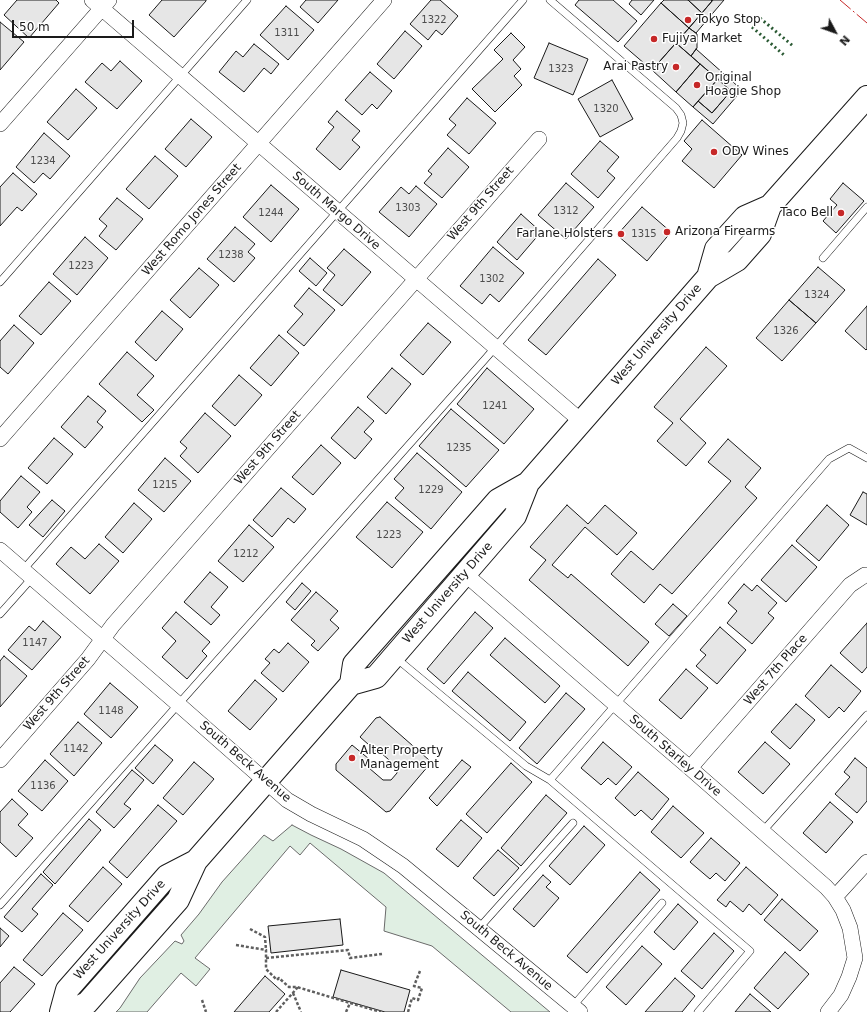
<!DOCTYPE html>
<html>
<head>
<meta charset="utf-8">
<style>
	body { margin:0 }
	#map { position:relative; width:867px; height:1012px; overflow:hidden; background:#fff; font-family:"DejaVu Sans",sans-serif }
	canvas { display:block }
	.north { position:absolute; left:815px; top:12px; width:40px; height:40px; -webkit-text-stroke:3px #fff; paint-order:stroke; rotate:131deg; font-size:11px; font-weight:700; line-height:16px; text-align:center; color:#1a1a1a }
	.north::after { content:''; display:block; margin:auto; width:14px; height:18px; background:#1a1a1a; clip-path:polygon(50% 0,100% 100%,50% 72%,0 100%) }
	.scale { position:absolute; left:12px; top:20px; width:122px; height:18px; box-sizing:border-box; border:2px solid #1a1a1a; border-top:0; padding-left:5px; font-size:12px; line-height:14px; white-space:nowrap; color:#1a1a1a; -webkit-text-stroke:3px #fff; paint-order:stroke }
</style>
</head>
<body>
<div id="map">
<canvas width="867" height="1012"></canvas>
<div class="north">N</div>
<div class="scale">50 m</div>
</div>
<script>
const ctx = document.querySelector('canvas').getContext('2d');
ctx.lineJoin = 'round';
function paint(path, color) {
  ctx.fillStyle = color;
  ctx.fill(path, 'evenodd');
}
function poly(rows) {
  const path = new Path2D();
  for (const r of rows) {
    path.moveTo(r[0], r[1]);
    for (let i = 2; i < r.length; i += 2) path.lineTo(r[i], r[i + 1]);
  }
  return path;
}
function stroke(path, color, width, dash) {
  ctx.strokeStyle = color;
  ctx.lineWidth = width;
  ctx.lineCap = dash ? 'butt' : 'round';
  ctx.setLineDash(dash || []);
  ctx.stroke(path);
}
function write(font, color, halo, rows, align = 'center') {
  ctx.font = font + ' "DejaVu Sans",sans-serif';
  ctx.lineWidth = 3;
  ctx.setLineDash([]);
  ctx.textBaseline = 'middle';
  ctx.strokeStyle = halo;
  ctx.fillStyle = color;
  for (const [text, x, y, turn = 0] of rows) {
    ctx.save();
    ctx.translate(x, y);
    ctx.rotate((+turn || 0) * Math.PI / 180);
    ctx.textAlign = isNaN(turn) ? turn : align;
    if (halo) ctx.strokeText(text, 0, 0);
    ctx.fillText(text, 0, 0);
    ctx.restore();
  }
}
const green = poly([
	[292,825,311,835,341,849,384,873,550,1012,511,1012,432,946,384,931,386,907,310,843,300,855,290,846,195,958,210,969,196,986,181,973,147,1012,116,1012,120,1008,140,978,175,941,182,944,184,941,181,935,199,914,222,882,264,835,273,841,292,825]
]);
paint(green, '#e0efe3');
stroke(green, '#6a6a6a', 1);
const building = poly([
	[17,0,56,0,59,3,29,38,4,15,17,0],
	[162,0,206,0,206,1,174,37,149,15,162,0],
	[306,0,338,0,318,23,300,7,306,0],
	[431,0,440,0,458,16,442,35,436,30,428,40,410,24,431,0],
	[579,0,613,0,637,21,618,42,575,5,579,0],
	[632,0,654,0,641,15,629,4,632,0],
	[664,0,688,0,702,13,689,28,661,3,664,0],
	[688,0,711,0,712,1,702,13,688,0],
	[713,0,724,0,696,33,689,28,713,0],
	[661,3,689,28,652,70,624,46,661,3],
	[286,6,314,30,288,60,260,35,286,6],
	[0,22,24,42,0,70,0,22],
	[689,28,697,34,697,48,691,56,676,43,689,28],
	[405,31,422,46,394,79,377,64,405,31],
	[511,33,525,47,513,60,521,69,514,76,522,85,495,112,472,89,503,59,494,50,511,33],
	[549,43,588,59,573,95,534,78,549,43],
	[676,43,700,64,676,92,652,70,676,43],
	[254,44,279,64,271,74,264,68,244,92,219,72,236,51,243,57,254,44],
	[696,49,742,90,713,124,693,107,698,101,712,113,731,91,691,56,696,49],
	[120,61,142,81,117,109,85,82,102,63,111,71,120,61],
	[700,64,718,79,693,107,676,92,700,64],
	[370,72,392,91,377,109,372,104,362,115,345,100,370,72],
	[718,79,731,91,712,113,698,101,718,79],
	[612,80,633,119,600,137,578,99,612,80],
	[76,89,97,108,68,140,47,122,76,89],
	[467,98,496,123,469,154,447,135,456,125,449,119,467,98],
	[337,111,360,131,352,140,360,147,340,170,316,149,334,127,328,122,337,111],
	[191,119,212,137,186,167,165,149,191,119],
	[702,120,742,155,714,188,682,161,692,149,684,141,702,120],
	[44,133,70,156,50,179,43,173,34,183,16,167,44,133],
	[600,141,619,157,607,171,615,178,598,198,571,174,600,141],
	[448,148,469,167,442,198,424,183,432,174,428,171,448,148],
	[155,156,178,176,149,209,126,189,155,156],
	[13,173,37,194,22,211,17,207,0,226,0,187,13,173],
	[566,183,594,207,566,239,538,215,566,183],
	[843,183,864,201,836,233,823,221,837,205,830,199,843,183],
	[271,185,299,209,271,242,243,217,271,185],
	[416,186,437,204,409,237,379,212,401,187,409,194,416,186],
	[117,198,143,219,116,250,99,236,107,226,99,219,117,198],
	[642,207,671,232,647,261,617,235,642,207],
	[521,214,541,232,517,260,497,242,521,214],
	[235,227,255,244,248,252,255,258,234,282,207,259,235,227],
	[85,237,108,258,77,295,53,274,85,237],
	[493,247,524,273,499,302,490,294,482,304,460,286,493,247],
	[344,249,371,272,342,306,323,290,335,275,327,268,344,249],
	[310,258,327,273,316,286,299,271,310,258],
	[598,259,616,275,546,355,528,340,598,259],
	[818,267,845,290,816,323,789,300,818,267],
	[199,268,219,285,190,318,170,300,199,268],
	[49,282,71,301,41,335,19,316,49,282],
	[309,288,335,310,304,346,287,332,303,314,294,306,309,288],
	[789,300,816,323,782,361,756,338,789,300],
	[867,306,867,349,866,350,845,331,867,306],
	[162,311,183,329,156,361,135,342,162,311],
	[428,323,451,342,423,375,400,355,428,323],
	[14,325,34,343,8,374,0,367,0,341,14,325],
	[279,335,299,353,271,386,250,368,279,335],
	[706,347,727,366,680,419,706,443,686,466,657,441,673,423,654,407,706,347],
	[127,352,154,376,137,395,154,410,142,422,99,384,127,352],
	[392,368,411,384,386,414,367,397,392,368],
	[487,368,534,409,504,444,457,404,487,368],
	[239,375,262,395,235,426,212,406,239,375],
	[88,396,106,411,97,422,103,427,85,448,61,427,88,396],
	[358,407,374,421,364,432,372,439,355,459,331,438,358,407],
	[451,409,499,450,466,487,419,446,451,409],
	[205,413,231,436,198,473,180,456,187,448,180,442,205,413],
	[54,438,73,454,47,484,28,468,54,438],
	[728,439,761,468,745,487,757,498,672,594,660,584,644,603,611,574,631,551,653,570,731,481,708,462,728,439],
	[321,445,341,463,313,495,292,477,321,445],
	[417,453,462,492,431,529,395,498,404,488,394,479,417,453],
	[165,458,191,481,164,512,138,490,165,458],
	[21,476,40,492,27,507,32,512,18,528,0,512,0,501,21,476],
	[281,488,306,509,294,523,288,518,272,537,253,520,281,488],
	[863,492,867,494,867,525,850,515,863,492],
	[52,500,65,511,43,537,29,525,52,500],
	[387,502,423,532,392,568,356,537,387,502],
	[134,503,152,519,123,553,105,537,134,503],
	[567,505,588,524,605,505,637,533,617,555,585,527,552,565,568,578,571,574,649,642,628,666,529,580,546,560,530,547,567,505],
	[827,505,849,525,819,561,796,541,827,505],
	[249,525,274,547,243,582,218,561,249,525],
	[99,544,119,561,90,594,56,564,71,547,85,559,99,544],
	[792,545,817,567,786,602,761,580,792,545],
	[210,572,228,587,211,607,220,615,211,625,184,602,210,572],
	[302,583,311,591,295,610,286,602,302,583],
	[744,584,752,591,757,585,777,603,768,613,774,618,752,644,727,623,737,611,728,603,744,584],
	[316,592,338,611,330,620,339,628,318,651,311,645,315,641,291,620,316,592],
	[673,604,687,616,669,636,655,624,673,604],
	[176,612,210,642,202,651,207,656,187,679,162,657,176,641,162,628,176,612],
	[475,612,493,628,444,684,427,669,475,612],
	[43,621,61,637,32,670,8,650,29,626,35,631,43,621],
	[867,623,867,667,862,673,840,653,867,623],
	[720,627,746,650,717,684,696,666,706,655,700,650,720,627],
	[505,638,560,686,545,703,490,655,505,638],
	[288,643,309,662,283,692,261,673,270,663,265,659,274,649,279,653,288,643],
	[4,656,27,676,0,707,0,661,4,656],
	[831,665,861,691,844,712,839,707,829,718,805,696,831,665],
	[686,669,708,688,681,719,659,700,686,669],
	[468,672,526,722,510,741,452,691,468,672],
	[255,680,277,699,250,730,228,711,255,680],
	[110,683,138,707,111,738,84,714,110,683],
	[566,693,585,709,537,764,519,748,566,693],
	[796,704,815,720,790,749,771,732,796,704],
	[380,717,429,760,429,765,390,811,386,812,336,770,336,764,352,745,369,759,369,768,383,780,391,780,397,773,397,767,380,752,377,752,360,737,376,718,380,717],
	[78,722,102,743,74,776,50,754,78,722],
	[603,742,632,767,616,785,608,778,601,785,581,768,603,742],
	[765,742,790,764,763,794,738,772,765,742],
	[155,745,173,760,153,784,135,768,155,745],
	[855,758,867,768,867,801,857,813,835,794,850,777,844,772,855,758],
	[45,760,68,781,42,811,18,791,45,760],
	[462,760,471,767,437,806,429,798,462,760],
	[194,762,214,779,183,815,163,798,194,762],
	[511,763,532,782,487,833,466,814,511,763],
	[132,770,144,780,124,804,131,809,114,828,96,812,132,770],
	[638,772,669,799,652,820,641,810,635,816,615,798,638,772],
	[546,795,567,813,521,866,501,848,546,795],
	[12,799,28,814,18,825,33,838,16,857,0,842,0,812,12,799],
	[830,802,853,822,826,853,803,833,830,802],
	[158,805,177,821,127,878,109,862,158,805],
	[673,806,704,833,681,858,651,832,673,806],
	[89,819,101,830,55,884,43,872,89,819],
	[461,820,482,838,458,867,436,849,461,820],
	[584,826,605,845,570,885,549,866,584,826],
	[711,838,740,863,725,881,716,873,710,879,690,862,711,838],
	[498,850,519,868,494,896,473,878,498,850],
	[103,867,122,884,88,922,69,906,103,867],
	[746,867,778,895,761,915,749,904,743,912,730,901,726,907,717,900,746,867],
	[640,872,660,890,587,973,567,956,640,872],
	[41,874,53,885,32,909,38,914,22,932,4,917,41,874],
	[543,875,551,882,546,887,559,898,534,927,513,909,543,875],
	[782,899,818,931,800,951,764,920,782,899],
	[678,904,698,922,674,950,654,932,678,904],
	[63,913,83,930,42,976,23,960,63,913],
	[340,919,343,945,271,953,268,926,340,919],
	[0,928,9,936,0,947,0,928],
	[714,933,734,951,702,989,681,971,714,933],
	[642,946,662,964,626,1005,606,987,642,946],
	[785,952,809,974,778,1009,754,988,785,952],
	[14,967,35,984,10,1012,0,1012,0,983,14,967],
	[341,970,410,990,404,1012,385,1012,333,997,341,970],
	[265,976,285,994,269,1012,234,1012,265,976],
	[675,978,695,996,682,1012,645,1012,675,978],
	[750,994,771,1012,735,1012,750,994]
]);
paint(building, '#e6e6e6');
stroke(building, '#1a1a1a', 1);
const service = poly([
	[823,258,867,207],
	[0,282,247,0],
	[23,570,523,0],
	[0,614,32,578],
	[396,658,526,766,550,780,750,951,698,1012],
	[550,780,829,459,849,448,867,458],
	[762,832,867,715],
	[0,905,486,358,677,138,681,131,683,123,681,115,676,108,550,0],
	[479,928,573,823],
	[573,1006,662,903]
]);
const minor = poly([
	[92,0,581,421],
	[0,124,109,0],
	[0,439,384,0],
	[0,550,178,704,287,800,311,814,363,839,403,866,580,1012],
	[465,574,615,704,690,768,826,887,835,897,843,910,850,928,855,958,849,977,841,995,828,1012],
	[0,760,88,659,113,625,539,139],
	[690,768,850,585,865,575,867,575],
	[835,897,867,862]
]);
const primary = poly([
	[708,277,716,249,745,217,770,206],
	[351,684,376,677,515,516,528,483],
	[61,1012,67,990,167,876,196,861],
	[68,1012,87,1003,178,900,196,861,351,684,354,664,498,500,528,483,708,277,737,260,760,234,770,206,867,97]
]);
stroke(service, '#1a1a1a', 8);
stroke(minor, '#1a1a1a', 16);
stroke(primary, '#1a1a1a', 24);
stroke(poly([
	[250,929,265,937,266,950],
	[236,945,266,950,266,969,277,980,279,978,289,987,297,987,350,1003],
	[266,958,348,950,350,958,382,954],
	[293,993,301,1012],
	[202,1000,206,1012],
	[276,1012,298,987],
	[346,1012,350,1003,381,1012],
	[408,1012,412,998,418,1000,422,988,414,986,420,971]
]), '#5f5f5f', 2.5, [3, 2]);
stroke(service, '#fff', 7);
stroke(minor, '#fff', 15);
stroke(primary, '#fff', 22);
stroke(poly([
	[760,18,793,46],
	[752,27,784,55]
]), '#2b5a34', 3, [2, 3]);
stroke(poly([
	[840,0,867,23]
]), '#c62828', 1, [14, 3, 2, 3]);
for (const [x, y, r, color] of [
	[688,20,4,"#c62828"],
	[654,39,4,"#c62828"],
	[676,67,4,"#c62828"],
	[697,85,4,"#c62828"],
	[714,152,4,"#c62828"],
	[841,213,4,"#c62828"],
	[667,232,4,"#c62828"],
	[621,234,4,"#c62828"],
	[352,758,4,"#c62828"]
]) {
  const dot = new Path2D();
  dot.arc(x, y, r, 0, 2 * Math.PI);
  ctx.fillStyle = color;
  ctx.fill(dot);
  stroke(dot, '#fff', 1.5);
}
write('10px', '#4d4d4d', null, [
	["1322",434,20],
	["1311",287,33],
	["1323",561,69],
	["1320",606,109],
	["1234",43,161],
	["1303",408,208],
	["1312",566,211],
	["1244",271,213],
	["1315",644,234],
	["1238",231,255],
	["1223",81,266],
	["1302",492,279],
	["1324",817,295],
	["1326",786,331],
	["1241",495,406],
	["1235",459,448],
	["1215",165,485],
	["1229",431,490],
	["1223",389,535],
	["1212",246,554],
	["1147",35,643],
	["1148",111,711],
	["1142",76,749],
	["1136",43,786]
]);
write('12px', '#1a1a1a', '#fff', [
	["Tokyo Stop",696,20],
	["Fujiya Market",662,39],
	["Arai Pastry",668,67,"right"],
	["Original",705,78],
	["Hoagie Shop",705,92],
	["ODV Wines",722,152],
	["Taco Bell",833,213,"right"],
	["Arizona Firearms",675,232],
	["Farlane Holsters",613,234,"right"],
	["Alter Property",360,751],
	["Management",360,765]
], 'left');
write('12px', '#1a1a1a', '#fff', [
	["West 9th Street",481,204,-49],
	["South Margo Drive",336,211,41],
	["West Romo Jones Street",192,220,-49],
	["West University Drive",657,335,-49],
	["West 9th Street",268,448,-49],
	["West University Drive",448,593,-49],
	["West 7th Place",776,670,-49],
	["West 9th Street",57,694,-49],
	["South Starley Drive",675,756,41],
	["South Beck Avenue",245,762,41],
	["West University Drive",120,930,-48],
	["South Beck Avenue",506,951,40]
]);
</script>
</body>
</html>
